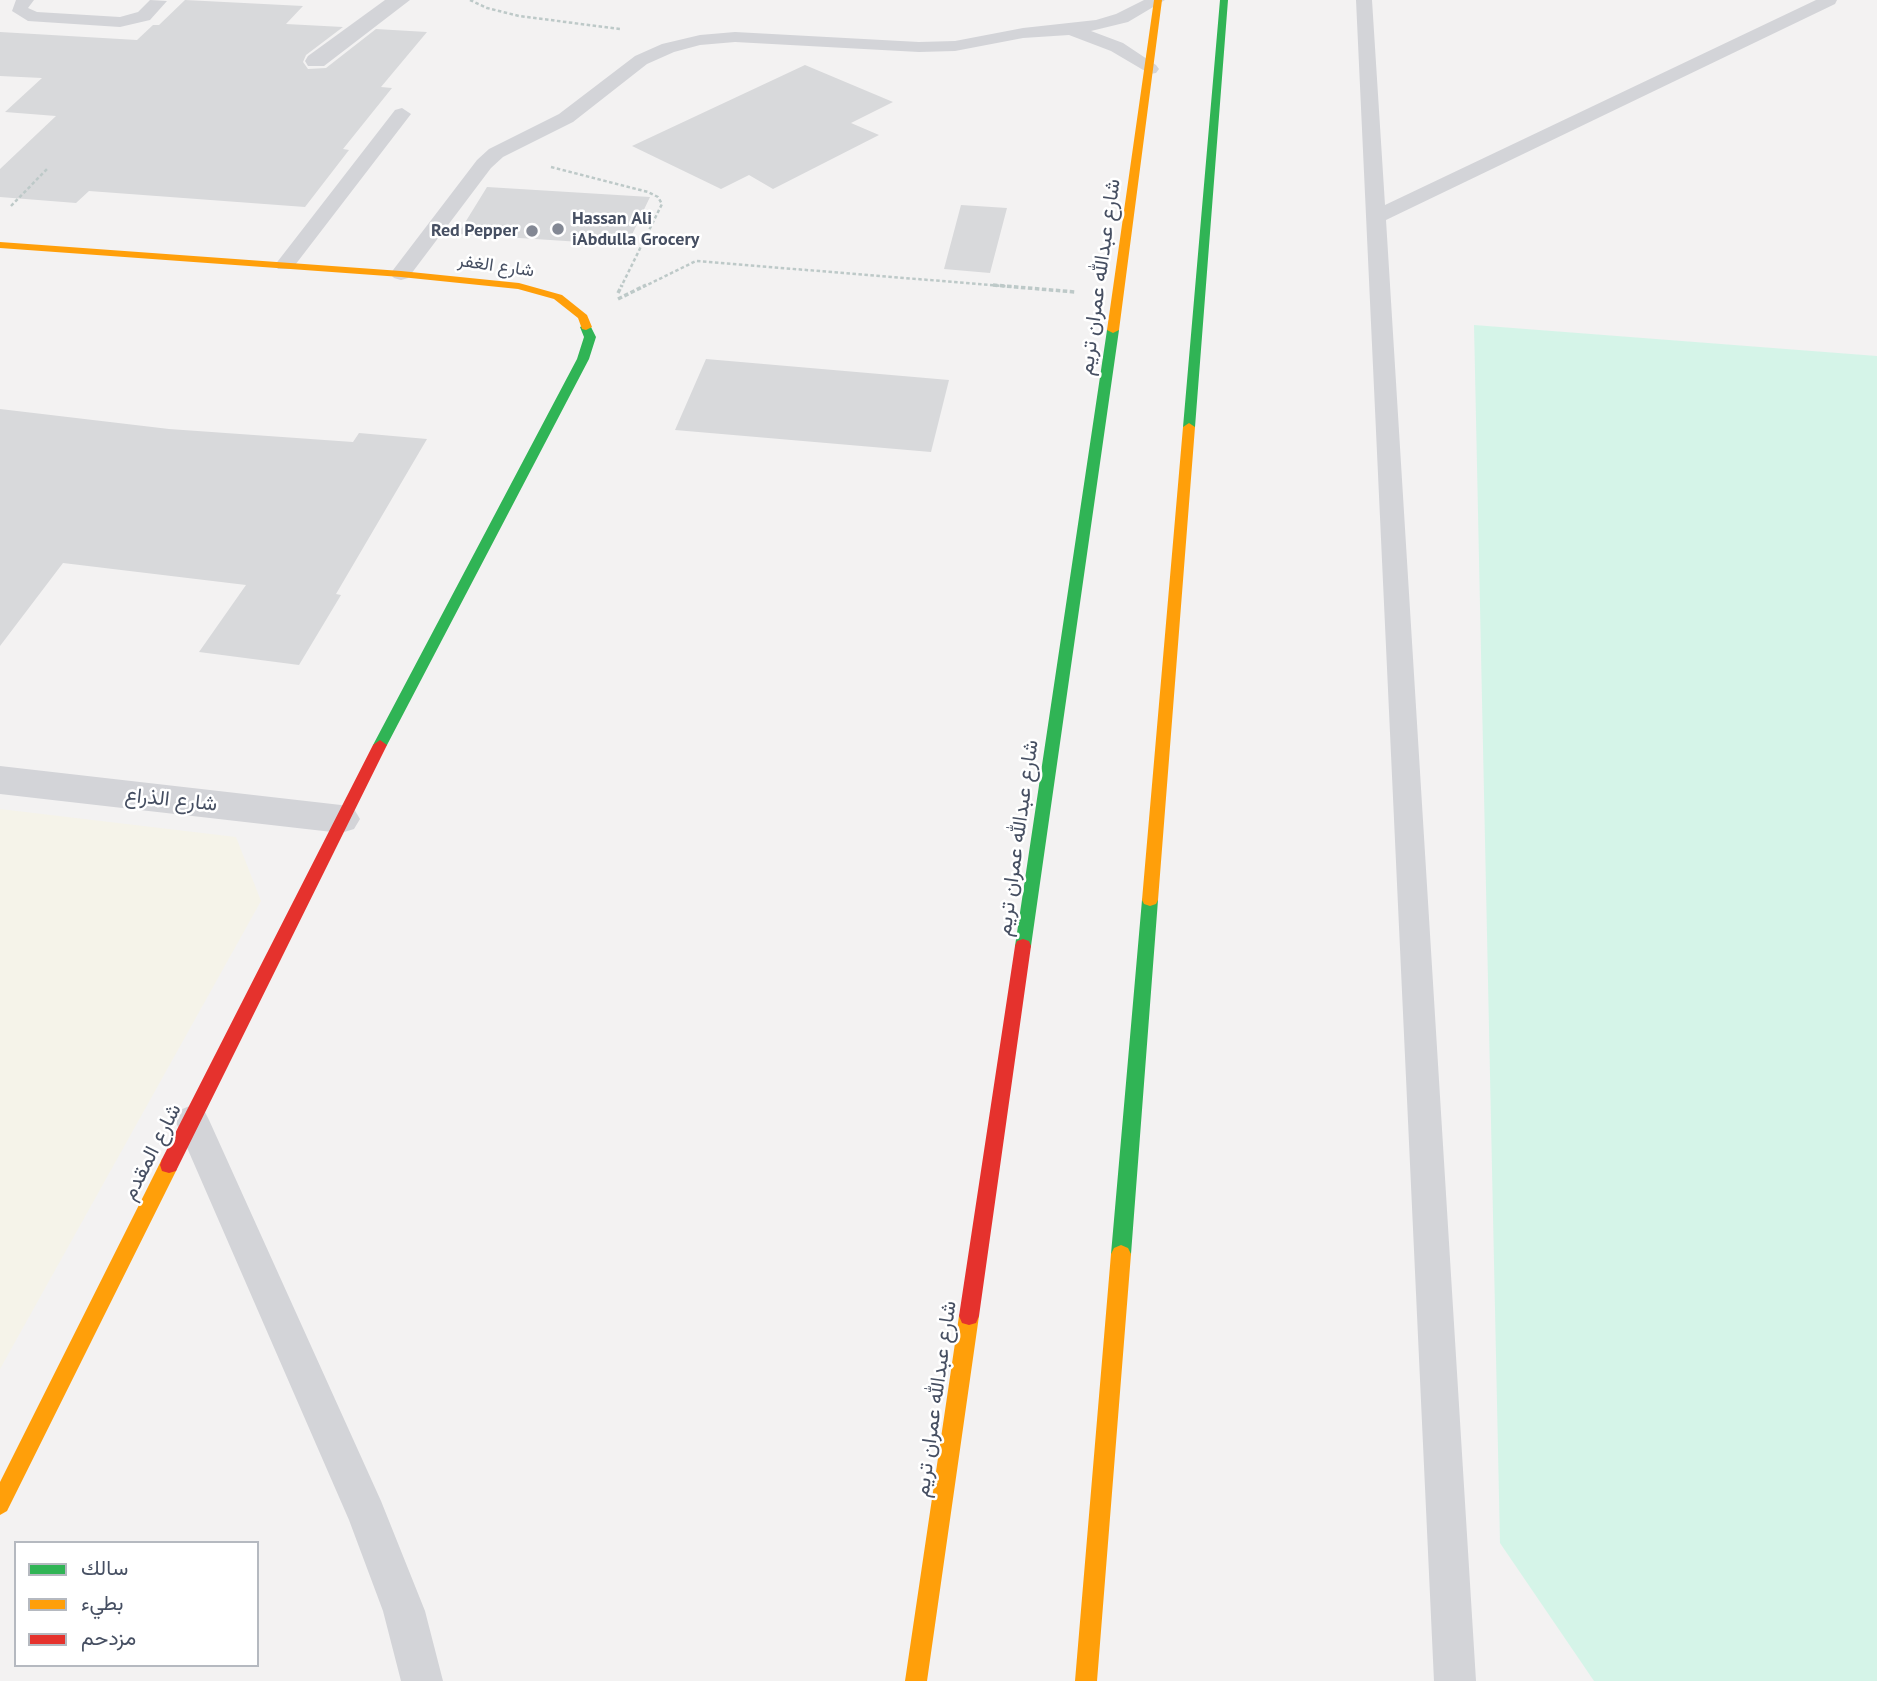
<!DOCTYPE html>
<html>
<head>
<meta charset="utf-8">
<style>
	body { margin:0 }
	#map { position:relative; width:1877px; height:1681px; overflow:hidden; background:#f3f2f2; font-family:"PT Sans",Vazirmatn,sans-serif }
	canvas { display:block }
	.legend { position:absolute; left:14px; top:1541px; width:245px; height:126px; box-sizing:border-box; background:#fff; border:2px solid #b5b9c0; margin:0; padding:9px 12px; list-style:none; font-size:21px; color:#464f62 }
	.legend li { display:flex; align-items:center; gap:14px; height:35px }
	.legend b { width:35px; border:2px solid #b5b9c0 }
</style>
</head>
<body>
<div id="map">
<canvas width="1877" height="1681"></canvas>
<ul class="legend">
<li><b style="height:9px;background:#30b455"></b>سالك</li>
<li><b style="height:9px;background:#ff9f0a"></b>بطيء</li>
<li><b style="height:9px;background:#e5322d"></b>مزدحم</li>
</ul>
</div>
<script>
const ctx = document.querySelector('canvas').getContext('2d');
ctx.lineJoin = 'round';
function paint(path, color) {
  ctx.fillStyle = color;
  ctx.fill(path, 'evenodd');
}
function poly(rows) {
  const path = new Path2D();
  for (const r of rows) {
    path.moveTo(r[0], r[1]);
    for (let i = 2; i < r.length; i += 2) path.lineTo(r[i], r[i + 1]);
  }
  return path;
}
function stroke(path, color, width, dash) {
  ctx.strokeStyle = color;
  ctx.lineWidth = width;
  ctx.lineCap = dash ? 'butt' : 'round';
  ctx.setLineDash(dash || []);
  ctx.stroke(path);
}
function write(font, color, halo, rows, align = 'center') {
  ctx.font = font + ' "PT Sans",Vazirmatn,sans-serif';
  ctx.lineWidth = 5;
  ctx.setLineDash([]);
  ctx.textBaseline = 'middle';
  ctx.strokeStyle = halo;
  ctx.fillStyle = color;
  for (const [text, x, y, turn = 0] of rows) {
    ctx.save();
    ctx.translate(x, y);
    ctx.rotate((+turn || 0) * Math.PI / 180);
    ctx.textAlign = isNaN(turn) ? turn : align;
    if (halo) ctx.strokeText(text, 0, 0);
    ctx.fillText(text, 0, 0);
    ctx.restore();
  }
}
paint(poly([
	[1474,325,1877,356,1877,1681,1594,1681,1500,1543]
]), '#d5f4e8');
paint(poly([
	[0,809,236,837,261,901,0,1369]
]), '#f5f3e9');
paint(poly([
	[185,0,303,6,286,24,343,27,306,55,303,62,308,69,326,68,376,29,427,32,381,87,392,88,343,149,349,150,305,207,89,191,76,203,0,197,0,169,56,116,5,112,42,78,0,76,0,32,137,40,153,25,159,25],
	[805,65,893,102,851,123,879,135,773,189,749,175,721,189,632,146],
	[487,187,650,197,627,245,458,234],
	[961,205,1007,208,990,273,944,269],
	[706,359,949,380,931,452,675,430],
	[0,409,169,429,353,442,359,433,427,439,336,594,341,595,299,665,199,652,246,585,63,563,0,646]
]), '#d8d9db');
stroke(poly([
	[470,0,487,8,519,16,620,29],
	[551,167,648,192,658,197,662,204,621,287],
	[11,206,47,169],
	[643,287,696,261,1015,287]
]), '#bdc9c8', 2.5, [3.5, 2.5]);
stroke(poly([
	[993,285,1075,292],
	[618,293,622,285],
	[618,299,646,285]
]), '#bdc9c8', 3.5, [4.5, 2.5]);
paint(poly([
	[16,0,34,0,28,8,37,12,120,17,138,12,150,0,167,1,150,20,120,27,28,21,12,11,16,0],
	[1144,0,1165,0,1128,22,1091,31,1123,43,1156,65,1159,69,1156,73,1150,74,1111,51,1069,35,1023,38,955,51,919,52,735,42,700,45,674,52,647,64,573,122,503,157,491,168,408,278,401,280,394,278,390,274,477,160,489,149,559,114,635,56,662,44,700,35,735,32,919,42,955,41,1023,28,1096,20,1116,14,1144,0],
	[1356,0,1372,0,1385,205,1816,0,1837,0,1835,4,1386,220,1476,1681,1434,1681,1356,0],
	[402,108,411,114,292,269,278,269,275,265,278,261,395,110,402,108],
	[192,1105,204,1110,209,1120,381,1501,425,1611,443,1681,401,1681,383,1611,349,1520,175,1120,180,1110,192,1105]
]), '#d3d4d8');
paint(poly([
	[385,0,410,0,324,66,308,66,305,61,308,56,385,0],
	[0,766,341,805,354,809,360,819,354,829,341,833,0,794,0,766]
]), '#d3d4d8');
paint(poly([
	[1220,0,1228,0,1195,427,1189,431,1183,427,1220,0],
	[586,324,590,325,596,337,589,359,387,745,380,750,375,749,373,745,577,359,584,337,580,327,586,324],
	[1113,327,1119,330,1031,946,1029,951,1023,953,1017,951,1015,946,1107,330,1113,327],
	[1150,894,1156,896,1158,900,1131,1254,1128,1260,1121,1263,1114,1260,1111,1254,1142,900,1144,896,1150,894]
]), '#30b455');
paint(poly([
	[1154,0,1162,0,1119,330,1113,333,1107,330,1154,0],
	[0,242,401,271,519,283,562,295,587,315,592,327,586,330,582,329,578,318,554,299,518,289,401,277,0,248,0,242],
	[1189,423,1195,427,1158,900,1156,904,1150,906,1144,904,1142,900,1183,427,1189,423],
	[169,1157,176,1159,178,1165,176,1171,7,1511,0,1515,0,1482,162,1159,169,1157],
	[1121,1245,1128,1248,1131,1254,1097,1681,1075,1681,1111,1254,1114,1248,1121,1245],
	[969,1307,976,1309,979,1316,927,1681,905,1681,959,1316,962,1309,969,1307]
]), '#ff9f0a');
paint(poly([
	[380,740,387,745,176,1171,169,1173,162,1171,160,1165,162,1159,373,745,380,740],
	[1023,939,1029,941,1031,946,979,1316,976,1323,969,1325,962,1323,959,1316,1015,946,1017,941,1023,939]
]), '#e5322d');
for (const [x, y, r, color] of [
	[558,229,7,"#838894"],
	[532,231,7,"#838894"]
]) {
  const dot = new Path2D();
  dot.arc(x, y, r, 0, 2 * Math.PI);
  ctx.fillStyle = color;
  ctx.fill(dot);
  stroke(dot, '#fff', 2.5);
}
write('bold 18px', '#464f62', '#fff', [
	["Hassan Ali",572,219],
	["iAbdulla Grocery",572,240],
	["Red Pepper",518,231,"right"]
], 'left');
write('18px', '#464f62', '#fff', [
	["شارع الغفر",496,266,8]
]);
write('21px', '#464f62', '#fff', [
	["شارع عبدالله عمران تريم",1100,277,-82],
	["شارع الذراع",171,800,6],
	["شارع عبدالله عمران تريم",1018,838,-82],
	["شارع المقدم",152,1152,-63],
	["شارع عبدالله عمران تريم",936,1399,-82]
]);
</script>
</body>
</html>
